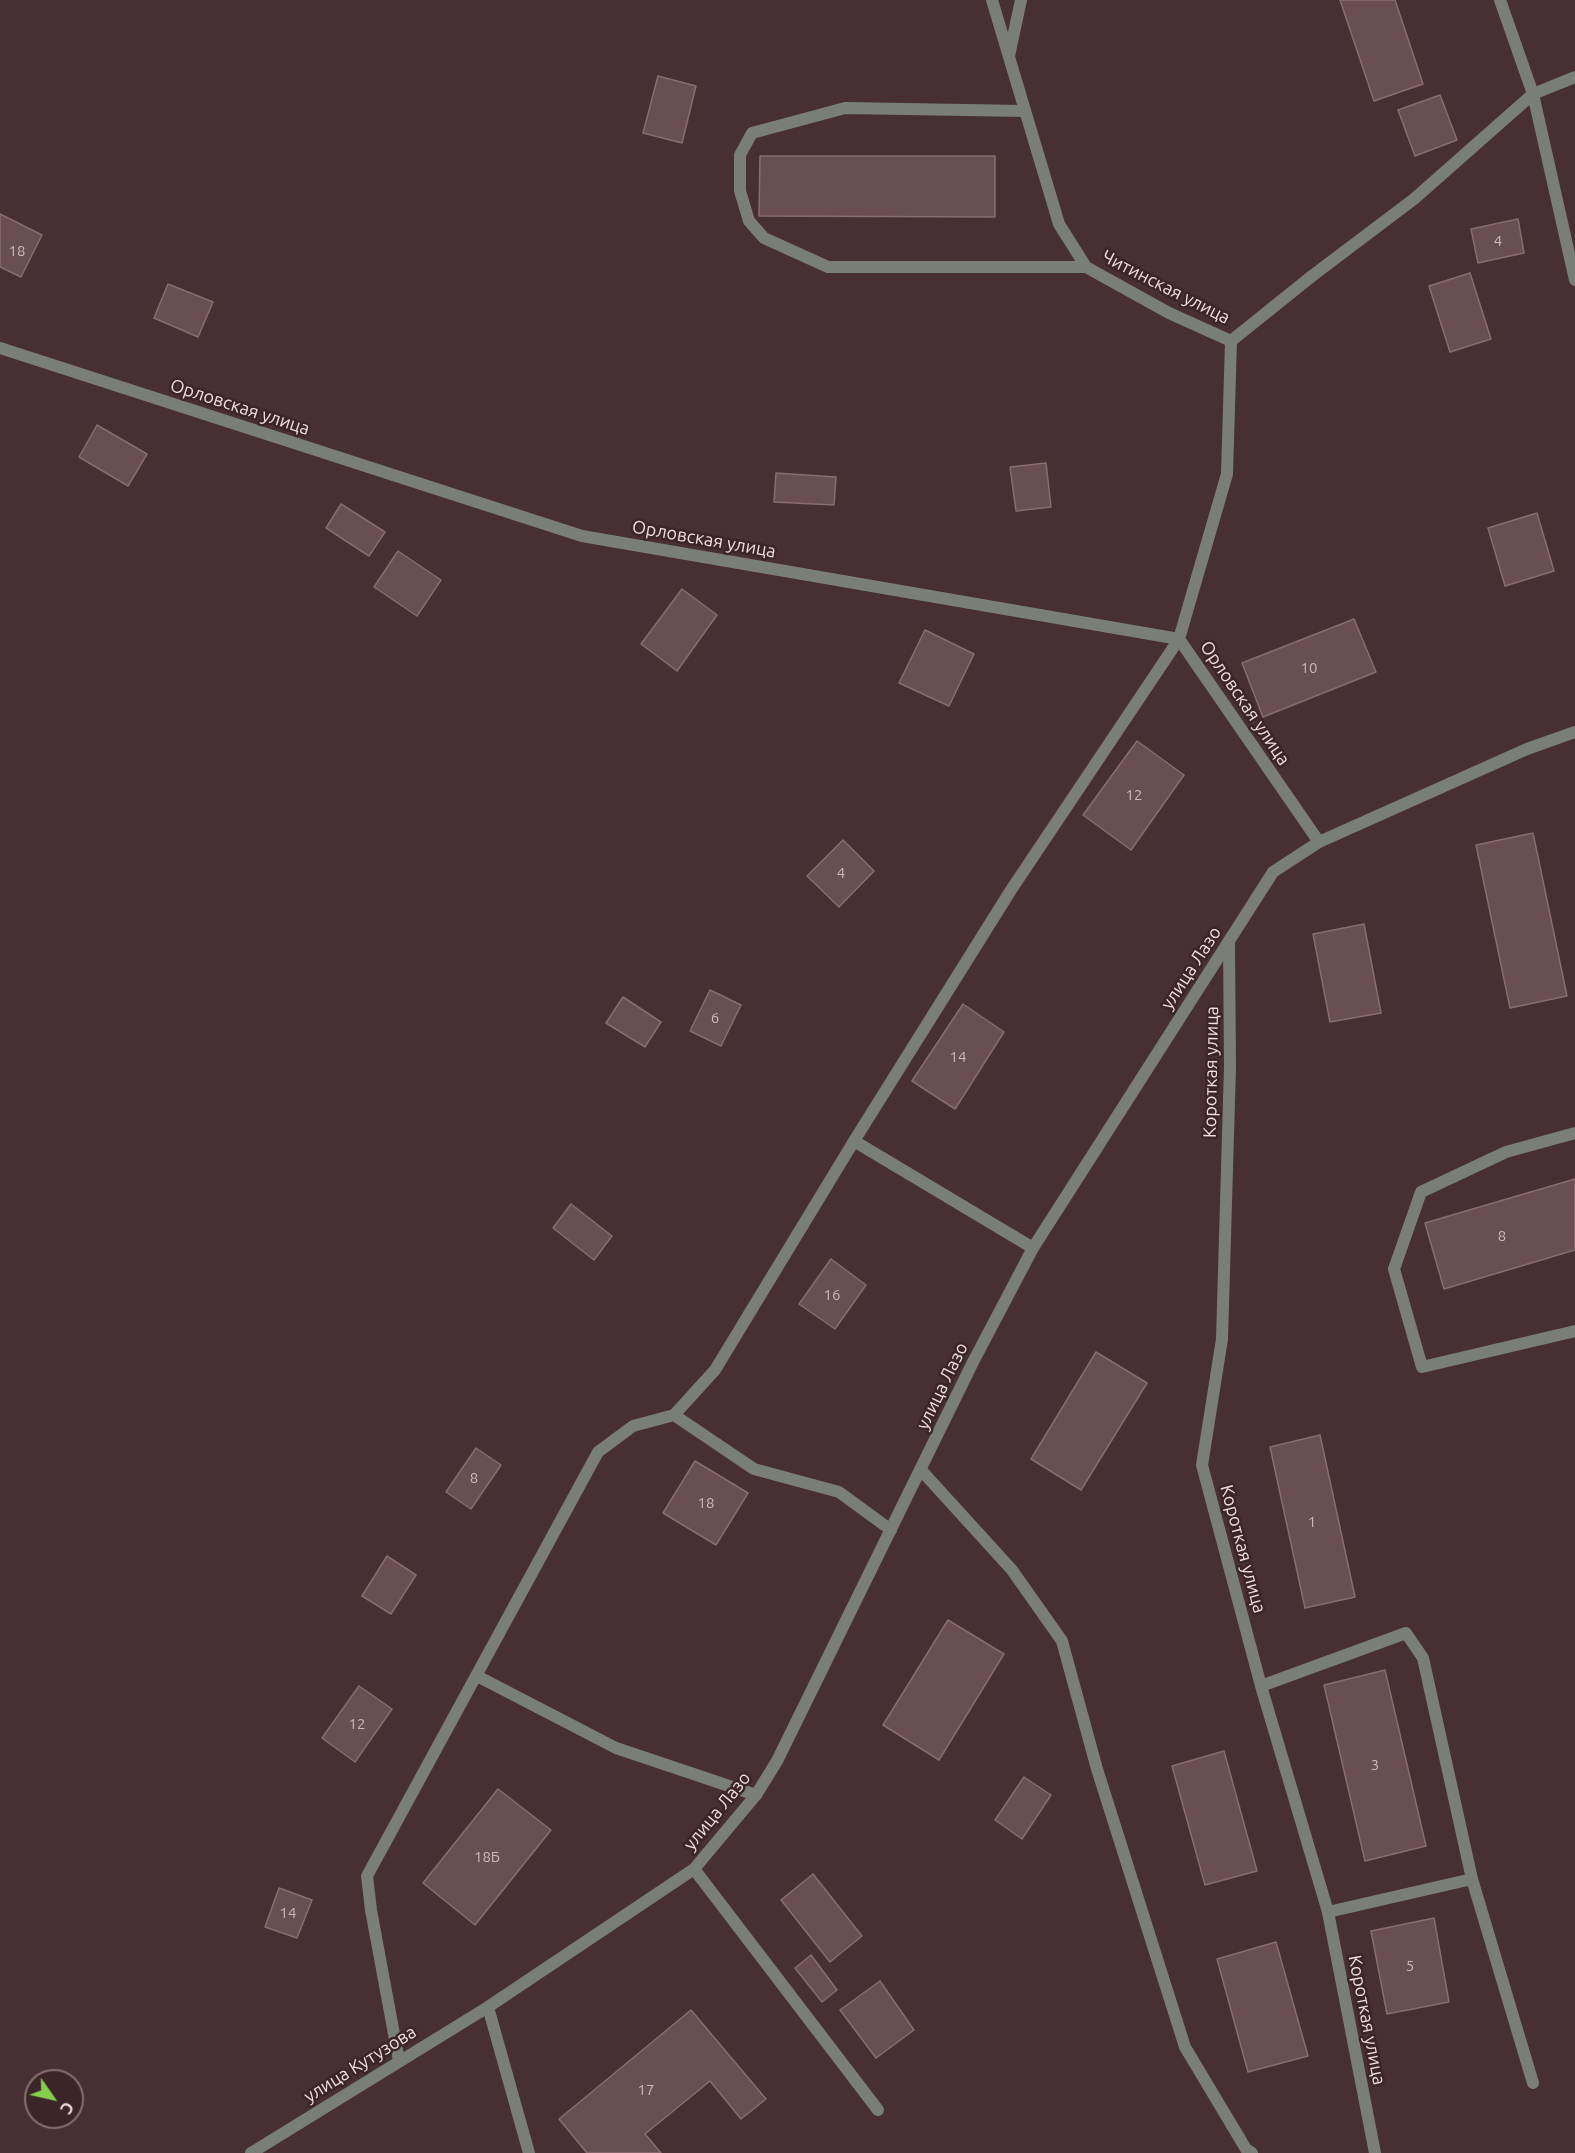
<!DOCTYPE html>
<html>
<head>
<meta charset="utf-8">
<style>
	body { margin:0 }
	#map { position:relative; width:1575px; height:2153px; overflow:hidden; background:#472f33; font-family:Ubuntu,sans-serif }
	canvas { display:block }
	.north { position:absolute; left:24px; top:2069px; width:60px; height:60px; box-sizing:border-box; background:#3c2529; border:2px solid #846f72; border-radius:50%; rotate:124deg; font-size:16px; font-weight:700; line-height:24px; text-align:center; color:#efdee0 }
	.north::after { content:''; display:block; margin:auto; width:21px; height:27px; background:#83d04e; clip-path:polygon(50% 0,100% 100%,50% 72%,0 100%) }
</style>
</head>
<body>
<div id="map">
<canvas width="1575" height="2153"></canvas>
<div class="north">С</div>
</div>
<script>
const ctx = document.querySelector('canvas').getContext('2d');
ctx.lineJoin = 'round';
function paint(path, color) {
  ctx.fillStyle = color;
  ctx.fill(path, 'evenodd');
}
function poly(rows) {
  const path = new Path2D();
  for (const r of rows) {
    path.moveTo(r[0], r[1]);
    for (let i = 2; i < r.length; i += 2) path.lineTo(r[i], r[i + 1]);
  }
  return path;
}
function stroke(path, color, width, dash) {
  ctx.strokeStyle = color;
  ctx.lineWidth = width;
  ctx.lineCap = dash ? 'butt' : 'round';
  ctx.setLineDash(dash || []);
  ctx.stroke(path);
}
function write(font, color, halo, rows, align = 'center') {
  ctx.font = font + ' Ubuntu,sans-serif';
  ctx.lineWidth = 5;
  ctx.setLineDash([]);
  ctx.textBaseline = 'middle';
  ctx.strokeStyle = halo;
  ctx.fillStyle = color;
  for (const [text, x, y, turn = 0] of rows) {
    ctx.save();
    ctx.translate(x, y);
    ctx.rotate((+turn || 0) * Math.PI / 180);
    ctx.textAlign = isNaN(turn) ? turn : align;
    if (halo) ctx.strokeText(text, 0, 0);
    ctx.fillText(text, 0, 0);
    ctx.restore();
  }
}
const building = poly([
	[1340,0,1395,0,1423,84,1374,101,1340,0],
	[658,76,696,86,682,143,643,133,658,76],
	[1440,95,1457,140,1415,156,1398,110,1440,95],
	[760,156,995,156,995,217,759,216,760,156],
	[0,214,42,235,21,277,0,267,0,214],
	[1518,219,1524,253,1478,263,1471,229,1518,219],
	[1470,273,1491,339,1450,352,1429,286,1470,273],
	[168,284,213,302,198,337,154,318,168,284],
	[97,425,147,454,128,486,79,457,97,425],
	[1046,463,1051,507,1016,511,1010,467,1046,463],
	[776,473,836,477,834,505,774,502,776,473],
	[341,504,385,532,369,556,326,528,341,504],
	[1537,513,1554,571,1505,586,1488,528,1537,513],
	[398,551,441,580,417,616,374,587,398,551],
	[682,589,717,615,677,671,641,644,682,589],
	[1354,619,1376,672,1263,717,1242,663,1354,619],
	[925,630,974,654,949,706,899,683,925,630],
	[1137,741,1184,775,1131,850,1083,815,1137,741],
	[1533,833,1567,996,1510,1008,1476,845,1533,833],
	[843,840,874,871,839,907,807,876,843,840],
	[1364,924,1381,1013,1330,1022,1313,934,1364,924],
	[710,990,741,1005,721,1046,690,1031,710,990],
	[623,997,661,1022,645,1047,606,1023,623,997],
	[963,1004,1004,1032,955,1109,912,1081,963,1004],
	[1575,1179,1575,1250,1444,1289,1425,1223,1575,1179],
	[571,1204,612,1236,594,1260,553,1228,571,1204],
	[831,1259,866,1285,835,1329,799,1304,831,1259],
	[1096,1352,1147,1383,1081,1490,1031,1459,1096,1352],
	[1320,1435,1355,1597,1305,1608,1270,1447,1320,1435],
	[476,1448,501,1465,471,1509,446,1492,476,1448],
	[695,1461,748,1493,716,1545,663,1513,695,1461],
	[387,1556,416,1575,391,1614,362,1596,387,1556],
	[948,1620,1004,1654,939,1760,883,1725,948,1620],
	[1385,1670,1426,1846,1365,1861,1324,1685,1385,1670],
	[359,1686,392,1709,355,1762,322,1738,359,1686],
	[1224,1751,1257,1871,1205,1885,1172,1766,1224,1751],
	[1024,1777,1051,1795,1022,1839,995,1820,1024,1777],
	[498,1789,551,1830,475,1925,423,1883,498,1789],
	[813,1874,862,1936,830,1962,781,1900,813,1874],
	[279,1888,312,1900,297,1938,265,1927,279,1888],
	[1434,1918,1449,2002,1387,2014,1371,1931,1434,1918],
	[1276,1942,1308,2056,1248,2072,1217,1959,1276,1942],
	[811,1955,837,1990,822,2002,795,1968,811,1955],
	[880,1981,914,2030,876,2058,840,2010,880,1981],
	[691,2010,766,2099,741,2119,710,2081,645,2134,661,2153,587,2153,559,2119,691,2010]
]);
paint(building, '#694e52');
stroke(building, '#896d71', 1.5);
stroke(poly([
	[1009,56,1021,0],
	[1533,94,1575,77],
	[1025,111,845,108,752,133,740,155,740,191,749,221,764,238,828,267,1086,267],
	[1229,941,1230,1067,1222,1339,1202,1465,1261,1686,1328,1912,1375,2153],
	[1575,1133,1506,1152,1421,1192,1394,1269,1422,1367,1575,1331],
	[854,1141,1033,1248],
	[674,1415,754,1469,839,1492,891,1530],
	[921,1470,1012,1570,1062,1641,1097,1769,1185,2047,1246,2149,1252,2153],
	[477,1676,616,1748,756,1795],
	[1261,1686,1406,1633,1423,1658,1472,1879,1533,2083],
	[694,1869,878,2110],
	[1328,1912,1472,1879],
	[399,2061,371,1910,367,1876,598,1452,633,1426,674,1415,715,1370,854,1141,1011,890,1179,639]
]), '#797f76', 12);
stroke(poly([
	[992,0,1059,224,1086,267,1169,313,1231,341,1312,276,1414,199,1533,94],
	[1500,0,1533,94,1575,280],
	[0,348,582,536,1179,639,1319,842],
	[1179,639,1227,474,1231,341]
]), '#797f76', 12);
stroke(poly([
	[488,2007,529,2153],
	[251,2153,488,2007,694,1869,756,1795,777,1761,973,1362,1033,1248,1273,872,1319,842,1527,749,1575,732]
]), '#797f76', 12);
write('15px', '#cebabc', null, [
	["4",1498,241],
	["18",17,251],
	["10",1309,668],
	["12",1134,795],
	["4",841,873],
	["6",715,1018],
	["14",958,1057],
	["8",1502,1236],
	["16",832,1295],
	["8",474,1478],
	["18",706,1503],
	["1",1312,1522],
	["12",357,1724],
	["3",1375,1765],
	["18Б",487,1857],
	["14",288,1913],
	["5",1410,1966],
	["17",646,2090]
]);
write('18px', '#efdee0', '#3c2529', [
	["Читинская улица",1166,287,27],
	["Орловская улица",240,407,18],
	["Орловская улица",704,539,10],
	["Орловская улица",1245,703,56],
	["улица Лазо",1191,968,-57],
	["Короткая улица",1211,1072,-89],
	["улица Лазо",942,1386,-64],
	["Короткая улица",1243,1549,75],
	["улица Лазо",717,1811,-51],
	["Короткая улица",1367,2020,79],
	["улица Кутузова",360,2064,-32]
]);
</script>
</body>
</html>
